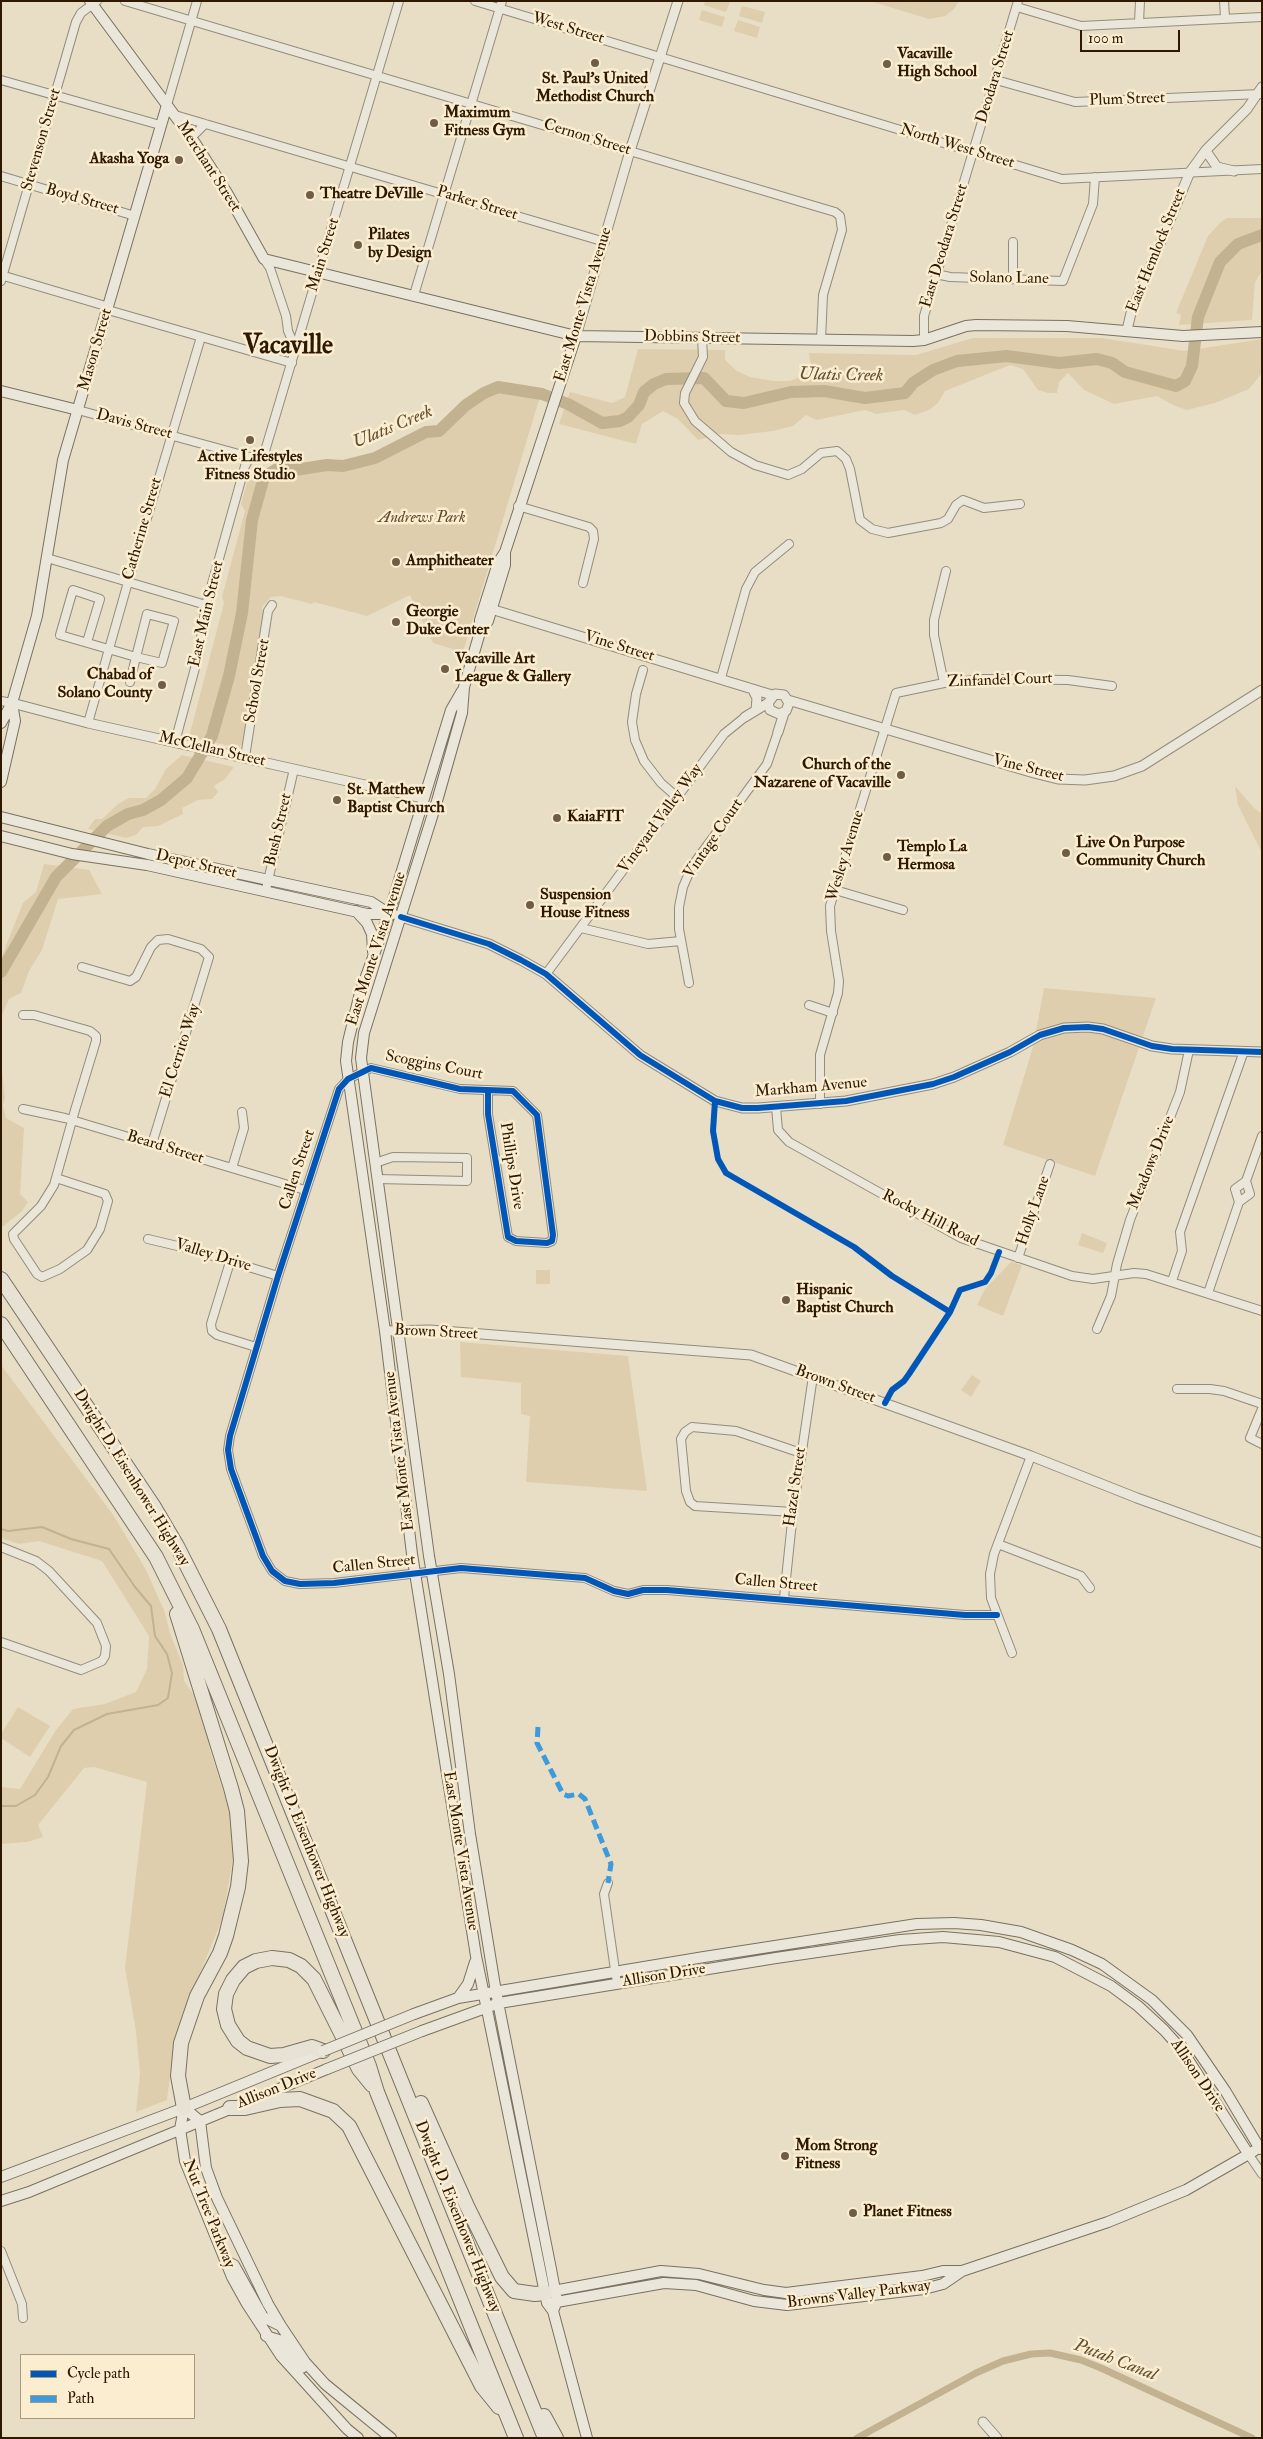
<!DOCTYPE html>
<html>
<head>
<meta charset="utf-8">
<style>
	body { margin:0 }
	#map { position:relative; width:1263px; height:2439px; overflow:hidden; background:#e8dec6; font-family:"IM FELL Double Pica",serif }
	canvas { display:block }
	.frame { position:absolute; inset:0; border:2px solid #2e1800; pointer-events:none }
	.legend { position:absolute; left:20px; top:2354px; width:175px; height:65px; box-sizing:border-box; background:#faedd0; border:1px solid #a8987d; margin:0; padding:6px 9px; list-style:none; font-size:15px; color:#2e1800 }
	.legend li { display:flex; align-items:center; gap:10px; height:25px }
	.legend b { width:25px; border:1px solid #a8987d }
	.scale { position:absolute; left:1080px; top:30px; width:100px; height:22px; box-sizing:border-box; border:2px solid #2e1800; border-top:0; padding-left:6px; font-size:15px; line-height:18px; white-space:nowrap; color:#2e1800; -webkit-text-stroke:4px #faedd0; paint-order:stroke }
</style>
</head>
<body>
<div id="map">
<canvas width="1263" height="2439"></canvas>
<div class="frame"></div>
<ul class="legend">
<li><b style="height:6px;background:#0057b8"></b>Cycle path</li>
<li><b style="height:6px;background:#3d9adc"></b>Path</li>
</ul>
<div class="scale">100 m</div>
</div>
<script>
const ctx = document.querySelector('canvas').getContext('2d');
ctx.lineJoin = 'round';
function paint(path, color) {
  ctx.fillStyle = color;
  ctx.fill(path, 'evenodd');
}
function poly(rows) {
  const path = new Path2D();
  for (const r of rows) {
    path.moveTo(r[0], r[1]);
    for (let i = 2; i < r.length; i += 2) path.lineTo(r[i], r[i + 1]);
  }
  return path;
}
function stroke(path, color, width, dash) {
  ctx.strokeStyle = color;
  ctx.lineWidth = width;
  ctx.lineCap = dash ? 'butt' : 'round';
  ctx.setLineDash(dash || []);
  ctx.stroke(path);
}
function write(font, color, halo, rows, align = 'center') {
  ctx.font = font + ' "IM FELL Double Pica",serif';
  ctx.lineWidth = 5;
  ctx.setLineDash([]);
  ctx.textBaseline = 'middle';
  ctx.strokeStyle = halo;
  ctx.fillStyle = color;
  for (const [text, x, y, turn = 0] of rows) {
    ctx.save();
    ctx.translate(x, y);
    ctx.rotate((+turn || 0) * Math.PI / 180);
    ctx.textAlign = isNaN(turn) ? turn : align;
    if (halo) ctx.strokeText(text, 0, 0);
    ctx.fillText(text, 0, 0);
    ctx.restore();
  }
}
paint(poly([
	[705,1,728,1,730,2,726,12,704,5],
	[870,1,959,1,954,9,945,16,929,19],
	[742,6,765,12,762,23,739,16],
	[702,10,725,17,722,27,699,20],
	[738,20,760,27,757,38,734,31],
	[1227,218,1262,218,1262,271,1255,282,1252,320,1179,325,1181,315,1176,313,1208,236,1221,222],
	[973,338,1102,338,1185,351,1262,339,1262,373,1249,389,1215,403,1187,410,1173,405,1157,396,1114,404,1084,390,1068,373,1059,382,1057,393,1048,393,1038,390,1023,369,1010,365,945,391,938,403,929,410,915,415,904,410,876,414,865,410,816,420,806,415,793,426,773,431,739,435,720,434,698,440,678,419,663,411,642,424,636,444,559,424,570,392,612,403,625,397,638,349,725,350,725,360,737,371,750,377,774,381,790,381,812,372,809,353,916,355],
	[498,384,542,390,463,652,433,643,410,595,367,616,314,602,312,604,280,596,271,597,262,607,264,619,242,744,239,748,189,737,224,603,222,597,245,511,241,504,250,472,278,466,295,468,326,463,343,464,374,456,426,429,438,429,464,403,482,391],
	[182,755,234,767,225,779,214,786,218,792,212,799,198,800,182,808,183,814,158,826,143,827,136,835,126,838,88,829,95,819,102,819,118,804,129,798,146,798,155,789,166,769],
	[1235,786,1253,807,1262,814,1262,853,1238,805],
	[44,864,89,870,102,894,58,899,42,950,29,971,21,993,9,999,1,1017,1,958,23,903,36,892],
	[1044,988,1156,998,1095,1176,1003,1145,1033,1047],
	[1,1063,5,1098,3,1106,6,1118,24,1128,20,1194,28,1202,22,1211,1,1228],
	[1082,1233,1107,1243,1103,1253,1078,1245],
	[1011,1262,1022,1265,1003,1316,977,1305,985,1289],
	[536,1270,550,1270,550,1284,536,1284],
	[460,1342,628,1356,647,1491,526,1482,530,1416,521,1414,521,1383,461,1377],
	[1,1365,114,1516,146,1570,164,1610,171,1636,183,1665,184,1681,203,1707,210,1750,237,1834,223,1917,196,1983,173,2052,167,2100,136,2112,140,2073,136,2031,125,1968,147,1782,94,1767,84,1768,38,1825,43,1837,27,1842,1,1844,1,1787,20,1789,56,1730,73,1709,105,1704,136,1692,147,1669,149,1636,102,1561,39,1541,19,1544,1,1538],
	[972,1375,981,1381,971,1397,961,1390],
	[18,1707,50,1726,30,1757,1,1738,1,1734]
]), '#decead');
stroke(poly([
	[1,1529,8,1531,42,1527,71,1539,109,1549,135,1587,151,1606,155,1636,167,1654,172,1673,168,1698,158,1705,107,1714,74,1730,61,1746,48,1777,35,1795,16,1806,1,1806]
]), '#c3b290', 2);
stroke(poly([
	[857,2438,976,2373,1003,2361,1031,2354,1050,2353,1081,2360,1101,2368,1252,2438]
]), '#c3b290', 7);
stroke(poly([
	[1,972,56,877,107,826,128,814,143,810,161,800,187,778,212,736,229,676,242,613,252,520,264,477,279,468,295,470,327,465,343,466,375,458,426,432,439,431,466,405,484,393,498,387,542,394,568,404,602,423,620,421,628,417,639,405,644,392,654,384,666,379,704,378,726,401,744,403,791,392,824,391,865,398,905,393,913,383,933,370,957,361,1007,356,1059,363,1097,359,1112,363,1125,372,1176,386,1185,381,1192,366,1198,317,1220,262,1238,244,1262,235]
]), '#c3b290', 12);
const minor = poly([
	[125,1,835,212,840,216,842,230,823,295,821,340],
	[475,1,1062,179,1262,169],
	[1224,1,1225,18],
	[1017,7,1081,26,1262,17],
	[1139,23,1140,1],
	[1,80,160,125],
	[996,80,1075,102,1260,94],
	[167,105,197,1],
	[175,115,605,242],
	[191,138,205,124],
	[1,176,135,216],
	[1013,242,1013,279],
	[264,259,270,268,286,316,288,331,296,349],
	[936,274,950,277,1063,281,1093,204,1095,177],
	[1,275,109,307],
	[1,281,76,22,81,13,97,1],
	[414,295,502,1],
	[108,310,292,363],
	[702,338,703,357,685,393,684,403,695,421,731,452,755,465,788,475,802,469,821,453,837,451,846,459,850,469,860,520,872,529,888,533,941,523,948,519,956,505,963,500,984,508,1020,504],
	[924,340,924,316,1018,1],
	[78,410,250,457,260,457,265,451,399,1],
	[518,506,589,527,593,531,594,539,583,583],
	[47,558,206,605],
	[87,642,100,599,73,590,60,635,136,657,162,663,174,621,147,614,136,657,130,682],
	[643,670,636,694,632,722,635,740,644,761,661,783,677,797],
	[721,678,746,589,755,572,789,544],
	[944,683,934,635,934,620,946,571],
	[1,701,12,703],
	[88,723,128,582,201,337],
	[175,742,198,657,206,605,245,466,250,457],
	[245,757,268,611,272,605],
	[267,885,294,769],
	[835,890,903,910],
	[581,928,648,944,681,941],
	[82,967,130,981,136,977,151,947,158,940,168,939,201,949,209,957,152,1144],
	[546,974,724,734,745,717],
	[689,983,679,929,679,907,683,887,692,866,767,764,778,732],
	[809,1005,833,1013],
	[23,1015,34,1015,90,1031,96,1036,96,1041,75,1110,54,1185,41,1206,13,1234,14,1239,37,1274,42,1277,60,1269,87,1250,100,1229,108,1201,105,1194,56,1178],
	[488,1091,488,1114,508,1237,516,1241,547,1243,552,1241,553,1235,537,1115,513,1091,460,1089,371,1068,348,1079,339,1089,278,1276,230,1436,228,1450,231,1469,263,1556,272,1571,285,1581,300,1584,334,1583,461,1568,585,1578,614,1591,628,1594,643,1590,667,1590,965,1615,997,1615],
	[820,1104,820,1055,838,993,839,981,831,931,830,906,896,693,944,683,984,679,1068,680,1112,686],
	[776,1107,778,1130,789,1142,961,1238,1072,1276,1093,1279,1134,1273,1146,1274,1262,1311],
	[23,1109,65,1118,305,1190],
	[375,1163,393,1157,467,1158,467,1181,377,1179],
	[232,1168,244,1128,242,1112],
	[1239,1202,1235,1189,1246,1181,1262,1136],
	[148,1239,190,1249,278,1276],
	[1018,1258,1050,1164],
	[230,1262,211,1324,212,1331,217,1335,256,1347],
	[1172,1281,1182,1251,1180,1232,1244,1051],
	[1208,1293,1239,1202,1250,1194,1246,1181],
	[1097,1329,1111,1296,1117,1264,1130,1220,1180,1092,1189,1050],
	[1177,1389,1210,1389,1224,1391,1262,1404],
	[1262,1409,1250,1438,1262,1444],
	[793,1512,695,1506,690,1502,686,1491,681,1439,685,1432,692,1427,736,1431,801,1453],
	[998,1544,1081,1576,1090,1588],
	[1,1547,36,1561,49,1571,97,1623,106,1646,105,1656,102,1661,81,1670,1,1642],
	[784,1598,793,1512,813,1376],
	[1012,1653,991,1598,990,1574,994,1554,1031,1456],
	[608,1883,604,1894,616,1977],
	[1249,2155,1262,2174],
	[1,2251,22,2304,23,2318]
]);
const tertiary = poly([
	[1206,151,1217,167,1234,171],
	[1127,330,1131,313,1190,172,1206,150,1247,109,1262,87],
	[576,336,630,151,678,1],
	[491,609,772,695],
	[754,692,757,698,756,710],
	[788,700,1034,773,1058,779,1085,780,1114,776,1142,766,1262,690],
	[12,703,88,723,423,798],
	[745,717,768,703,775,694,784,695,789,703,786,711,779,714,770,710,768,703],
	[778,732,784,713],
	[401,917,489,944,521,960,546,974,640,1055,715,1101,742,1108,758,1108,846,1101,933,1084,954,1077,1010,1052,1040,1035,1064,1028,1088,1027,1103,1029,1152,1046,1172,1049,1262,1052],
	[385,1331,430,1330,751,1355,1031,1456,1137,1498,1262,1543],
	[983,2422,997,2438]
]);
const secondary = poly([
	[90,1,195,143,227,193,264,259,576,336,913,341,924,340,966,326,976,325,1067,326,1183,336,1262,332],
	[1,391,78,410],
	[480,632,488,621,505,565,505,553],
	[462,691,451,710,389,913,360,993,348,1042,346,1061,385,1331,412,1554,476,1956,547,2303,553,2311,587,2438],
	[1,723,12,703,37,616,63,460,167,105],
	[1,782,15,721,12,703],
	[1,817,148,854,371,902,388,913],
	[1,836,72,854,147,865,367,914,393,914],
	[356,911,367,923,372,934,373,952],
	[458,1998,468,1984,475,1962],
	[414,2014,458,1998,704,1957,917,1924,954,1923,981,1925,1021,1932,1072,1950,1102,1964,1152,2000,1187,2035,1226,2092,1260,2149],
	[422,2031,499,2003,776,1958,900,1940,943,1937,999,1942,1055,1957,1111,1986,1138,2006,1164,2030,1182,2050,1249,2155],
	[184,2108,200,2121,206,2168,217,2198,268,2304,281,2326,305,2362,325,2384,391,2438],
	[184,2108,180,2129,185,2161,232,2277,247,2304,281,2356,347,2429,358,2438],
	[1,2177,184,2108,323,2051],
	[1,2201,29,2192,327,2069],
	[228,2262,234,2265,263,2317,281,2326],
	[548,2292,661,2271,699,2274,764,2290,786,2293,922,2276,943,2271,962,2271],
	[551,2303,664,2283,696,2285,754,2301,787,2305,924,2289,943,2284,962,2271,1108,2222,1186,2190,1254,2151],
	[553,2311,557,2301,551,2269,496,1992,470,1834,449,1674,429,1556,361,1058,364,1033,437,801,462,713,464,687,480,632,480,620,498,563,505,552,576,336],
	[266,2336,279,2340,302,2368]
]);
const motorway = poly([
	[1,1279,154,1507,177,1546,219,1629,545,2438],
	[1,1324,156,1557,192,1629,369,2066,377,2092,516,2438],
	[177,1614,231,1788,237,1811,241,1861,238,1887,226,1936,220,1953,197,1996,181,2043,178,2076,184,2108],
	[323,2051,312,2047,284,2055,270,2056,247,2048,238,2041,228,2025,224,2009,226,1994,233,1980,244,1967,256,1961,272,1958,289,1960,301,1966,314,1979,359,2069,372,2085],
	[421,2103,467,2206,502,2277,514,2291,535,2294,545,2293],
	[230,2108,245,2108,280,2100,300,2099,333,2111,349,2126,482,2386,499,2407],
	[544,2416,556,2438]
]);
stroke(minor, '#948c7b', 10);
stroke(tertiary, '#948c7b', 11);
stroke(secondary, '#797161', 12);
stroke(motorway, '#797161', 16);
stroke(minor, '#ebe6da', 8);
stroke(tertiary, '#ebe6da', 9);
stroke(secondary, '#ebe6da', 10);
stroke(motorway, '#e8e2d4', 14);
const secondaryBridge = poly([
	[323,2051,414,2014],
	[327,2069,422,2031]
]);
stroke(secondaryBridge, '#797161', 12, []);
stroke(secondaryBridge, '#ebe6da', 10);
stroke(poly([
	[538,1727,537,1743,563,1794,568,1796,579,1794,585,1799,611,1864,608,1883]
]), '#3d9adc', 5, [10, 5]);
stroke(poly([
	[401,917,489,944,521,960,546,974,640,1055,715,1101,742,1108,758,1108,846,1101,933,1084,954,1077,1010,1052,1040,1035,1064,1028,1088,1027,1103,1029,1152,1046,1172,1049,1262,1052],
	[488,1091,488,1114,508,1237,516,1241,547,1243,552,1241,553,1235,537,1115,513,1091,460,1089,371,1068,348,1079,339,1089,278,1276,230,1436,228,1450,231,1469,263,1556,272,1571,285,1581,300,1584,334,1583,461,1568,585,1578,614,1591,628,1594,643,1590,667,1590,965,1615,997,1615],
	[715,1101,713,1131,718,1159,726,1173,854,1247,892,1276,950,1312,960,1290,985,1282,991,1273,999,1252],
	[885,1403,892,1390,904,1381,909,1374,950,1312]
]), '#0057b8', 6);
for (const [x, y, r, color] of [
	[595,63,5,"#6f5d45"],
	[887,64,5,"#6f5d45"],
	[434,123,5,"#6f5d45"],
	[179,160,5,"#6f5d45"],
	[310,195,5,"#6f5d45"],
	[358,245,5,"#6f5d45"],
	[250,440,5,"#6f5d45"],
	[396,562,5,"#6f5d45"],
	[396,622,5,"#6f5d45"],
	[445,669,5,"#6f5d45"],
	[162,685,5,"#6f5d45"],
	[901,775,5,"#6f5d45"],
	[337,800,5,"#6f5d45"],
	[557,818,5,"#6f5d45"],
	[1066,853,5,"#6f5d45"],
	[887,857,5,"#6f5d45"],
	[530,905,5,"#6f5d45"],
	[786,1300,5,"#6f5d45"],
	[785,2156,5,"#6f5d45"],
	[853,2213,5,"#6f5d45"]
]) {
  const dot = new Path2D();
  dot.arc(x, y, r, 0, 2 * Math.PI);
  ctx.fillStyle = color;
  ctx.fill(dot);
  stroke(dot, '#faedd0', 2);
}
write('16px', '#2e1800', '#faedd0', [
	["West Street",568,29,17],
	["Deodara Street",996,77,-73],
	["Plum Street",1127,100,-2],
	["Cernon Street",587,138,17],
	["Stevenson Street",42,140,-74],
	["North West Street",957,147,17],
	["Merchant Street",208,167,57],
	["Boyd Street",82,200,16],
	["Parker Street",477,204,17],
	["East Deodara Street",945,246,-73],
	["East Hemlock Street",1157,251,-68],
	["Main Street",324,255,-73],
	["Solano Lane",1009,279,1],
	["East Monte Vista Avenue",584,305,-73],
	["Dobbins Street",692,338,1],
	["Mason Street",96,350,-74],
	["Davis Street",134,425,15],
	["Catherine Street",143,529,-74],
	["East Main Street",207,614,-77],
	["Vine Street",619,647,17],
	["School Street",258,681,-80],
	["Zinfandel Court",1000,681,-2],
	["McClellan Street",212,750,13],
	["Vine Street",1028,769,14],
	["Vineyard Valley Way",661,819,-54],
	["Bush Street",279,830,-77],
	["Vintage Court",714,839,-56],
	["Wesley Avenue",846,856,-73],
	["Depot Street",196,865,13],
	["East Monte Vista Avenue",377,949,-72],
	["El Cerrito Way",181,1051,-72],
	["Scoggins Court",434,1066,11],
	["Markham Avenue",811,1088,-5],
	["Beard Street",165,1148,17],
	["Meadows Drive",1152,1163,-68],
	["Phillips Drive",511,1166,81],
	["Callen Street",298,1170,-72],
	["Holly Lane",1034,1211,-71],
	["Rocky Hill Road",930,1219,27],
	["Valley Drive",213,1256,17],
	["Brown Street",436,1333,3],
	["Brown Street",835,1385,20],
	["East Monte Vista Avenue",400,1451,-97],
	["Dwight D. Eisenhower Highway",131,1478,58],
	["Hazel Street",796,1487,-82],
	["Callen Street",374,1565,-6],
	["Callen Street",776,1584,5],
	["Dwight D. Eisenhower Highway",306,1842,68],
	["East Monte Vista Avenue",460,1851,81],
	["Allison Drive",664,1976,-9],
	["Allison Drive",1197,2076,56],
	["Allison Drive",277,2089,-22],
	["Nut Tree Parkway",208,2214,68],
	["Dwight D. Eisenhower Highway",457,2217,68],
	["Browns Valley Parkway",859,2295,-7]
]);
write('bold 16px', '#2e1800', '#faedd0', [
	["Vacaville",897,55],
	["High School",897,73],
	["St. Paul's United",595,80,"center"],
	["Methodist Church",595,98,"center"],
	["Maximum",444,114],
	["Fitness Gym",444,132],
	["Akasha Yoga",169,160,"right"],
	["Theatre DeVille",320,195],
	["Pilates",368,236],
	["by Design",368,254],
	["Active Lifestyles",250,458,"center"],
	["Fitness Studio",250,476,"center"],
	["Amphitheater",406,562],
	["Georgie",406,613],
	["Duke Center",406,631],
	["Vacaville Art",455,660],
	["League & Gallery",455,678],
	["Chabad of",152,676,"right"],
	["Solano County",152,694,"right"],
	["Church of the",891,766,"right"],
	["Nazarene of Vacaville",891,784,"right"],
	["St. Matthew",347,791],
	["Baptist Church",347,809],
	["KaiaFIT",567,818],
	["Live On Purpose",1076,844],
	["Community Church",1076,862],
	["Templo La",897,848],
	["Hermosa",897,866],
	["Suspension",540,896],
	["House Fitness",540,914],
	["Hispanic",796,1291],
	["Baptist Church",796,1309],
	["Mom Strong",795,2147],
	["Fitness",795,2165],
	["Planet Fitness",863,2213]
], 'left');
write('italic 16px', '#604b2e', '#faedd0', [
	["Andrews Park",422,519]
]);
write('italic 18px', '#634e30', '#faedd0', [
	["Ulatis Creek",841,376,1],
	["Ulatis Creek",393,428,-23],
	["Putah Canal",1115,2361,21]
]);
write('bold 26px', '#2e1800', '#faedd0', [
	["Vacaville",288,347]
]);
</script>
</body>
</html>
